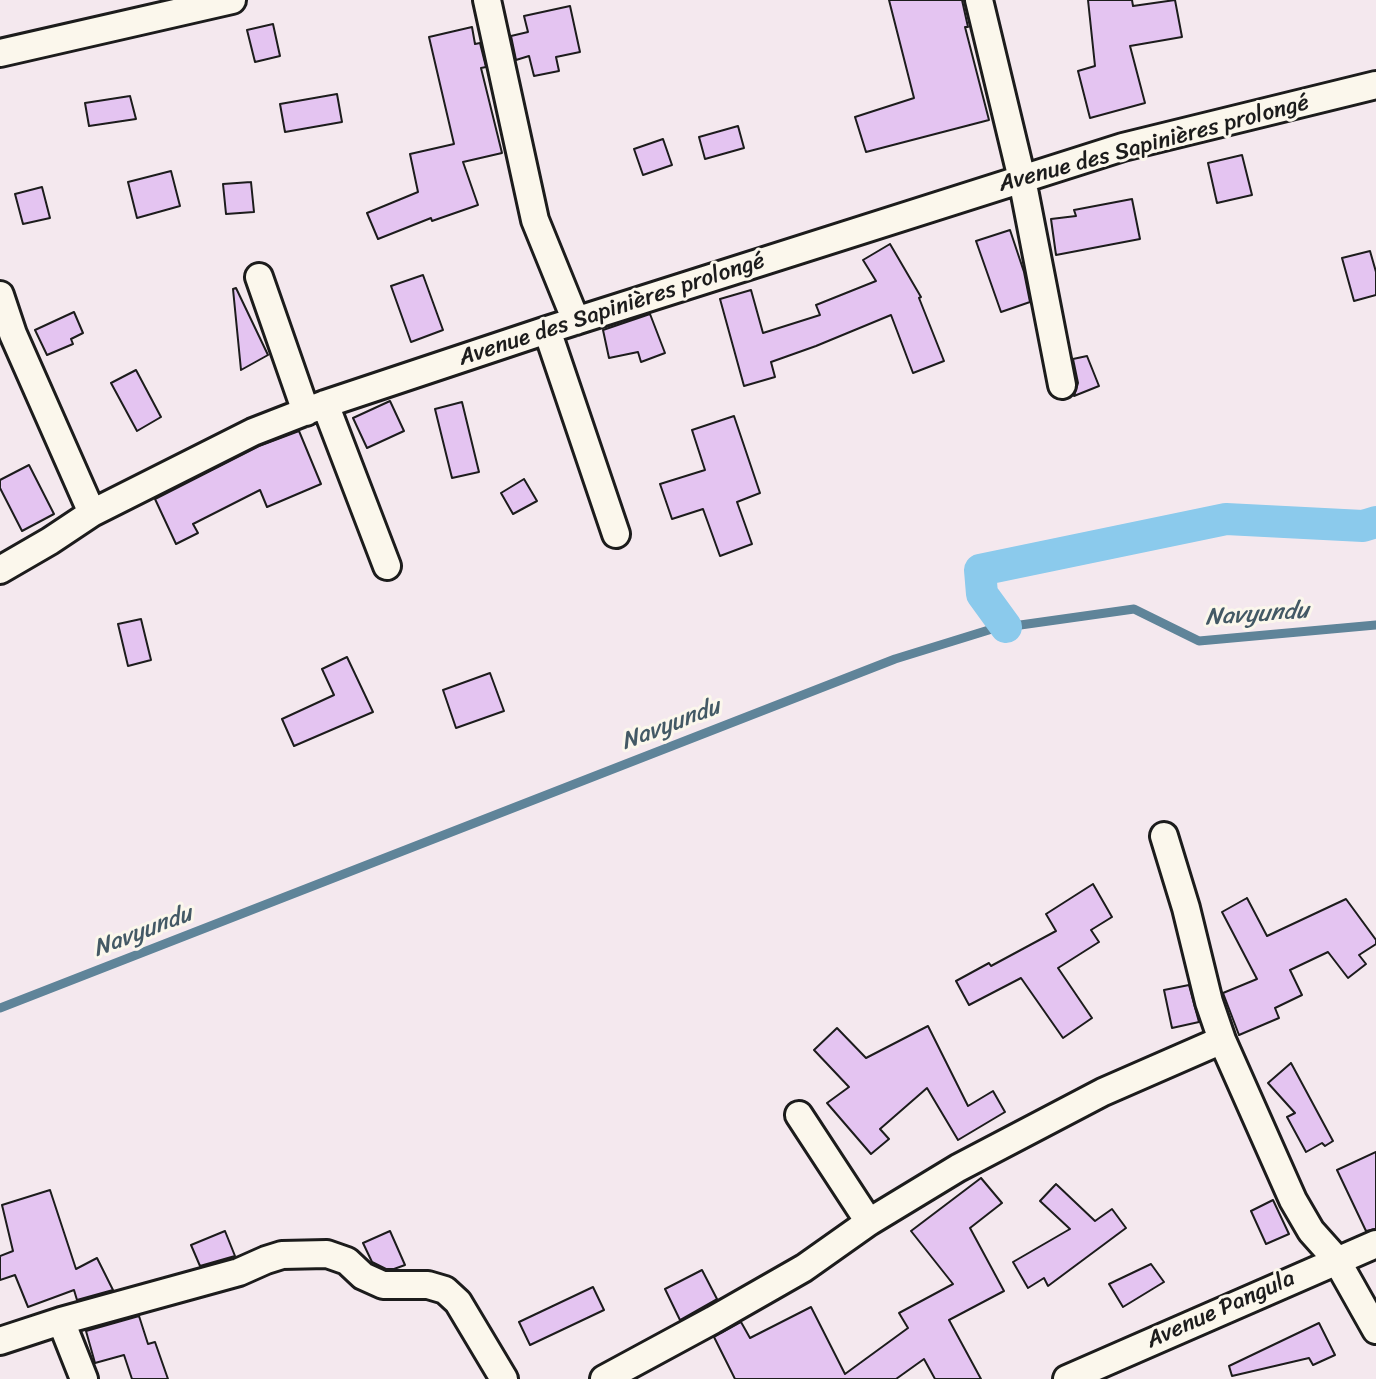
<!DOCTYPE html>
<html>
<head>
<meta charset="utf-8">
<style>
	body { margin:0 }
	canvas { display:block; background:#f4e8ee }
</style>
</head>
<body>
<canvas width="1376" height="1379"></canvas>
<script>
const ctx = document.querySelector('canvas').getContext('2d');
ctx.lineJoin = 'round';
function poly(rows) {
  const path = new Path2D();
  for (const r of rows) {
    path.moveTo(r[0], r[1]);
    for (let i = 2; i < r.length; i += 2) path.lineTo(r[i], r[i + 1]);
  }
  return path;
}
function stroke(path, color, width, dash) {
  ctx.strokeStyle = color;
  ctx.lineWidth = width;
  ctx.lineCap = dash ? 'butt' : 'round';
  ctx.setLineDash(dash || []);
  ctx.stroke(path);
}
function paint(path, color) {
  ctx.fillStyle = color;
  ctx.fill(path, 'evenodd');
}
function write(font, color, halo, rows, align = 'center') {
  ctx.font = font + ' Sriracha,sans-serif';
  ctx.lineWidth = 6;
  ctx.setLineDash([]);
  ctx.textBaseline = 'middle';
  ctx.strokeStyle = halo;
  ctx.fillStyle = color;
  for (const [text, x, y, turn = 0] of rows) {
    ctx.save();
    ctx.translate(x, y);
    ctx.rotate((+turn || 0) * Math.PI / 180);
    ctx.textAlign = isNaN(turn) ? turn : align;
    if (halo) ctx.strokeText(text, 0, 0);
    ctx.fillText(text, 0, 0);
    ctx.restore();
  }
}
stroke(poly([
	[0,1008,895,659,992,629,1134,609,1199,641,1376,625]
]), '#5f8499', 9);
stroke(poly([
	[1006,627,982,594,980,570,1226,519,1363,526,1376,522]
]), '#8bcaec', 32);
const building = poly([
	[889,0,962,0,968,27,965,27,989,120,866,152,855,117,914,98,889,0],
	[1088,0,1132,0,1133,6,1175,0,1182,37,1130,46,1145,103,1090,118,1078,71,1095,66,1088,0],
	[570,6,580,52,556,57,559,71,534,76,529,56,516,60,511,36,528,32,524,16,570,6],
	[273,24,280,56,255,62,247,30,273,24],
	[472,27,475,44,480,43,486,67,481,68,502,153,463,162,478,205,432,221,431,218,378,239,367,213,418,192,410,154,454,144,429,37,472,27],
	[337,94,342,122,285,132,280,104,337,94],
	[130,96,136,119,89,126,85,103,130,96],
	[738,126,744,148,705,159,699,137,738,126],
	[663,139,672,165,643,175,634,149,663,139],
	[1242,155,1252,195,1217,203,1208,163,1242,155],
	[171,171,180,206,137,218,128,182,171,171],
	[251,182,254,212,226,214,223,184,251,182],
	[42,187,50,218,23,224,15,194,42,187],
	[1132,199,1140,239,1056,255,1051,219,1076,216,1074,210,1132,199],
	[1010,230,1024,272,1030,302,1001,312,976,241,1010,230],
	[890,244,921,297,919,298,944,361,913,373,891,315,816,346,771,362,775,377,744,386,720,299,751,290,763,333,820,315,816,305,876,281,863,260,890,244],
	[1370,251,1376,272,1376,295,1354,301,1342,258,1370,251],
	[423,275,443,330,411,342,391,286,423,275],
	[236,288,268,355,241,370,233,289,236,288],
	[74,312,83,333,71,339,73,344,47,355,35,330,74,312],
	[650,314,665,353,641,362,638,352,609,358,603,330,650,314],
	[1087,356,1099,386,1074,396,1078,383,1073,359,1087,356],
	[136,370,161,417,137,431,111,383,136,370],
	[390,401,404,431,367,448,353,418,390,401],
	[462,402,479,472,452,478,435,409,462,402],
	[734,416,760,493,737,502,752,544,720,556,703,509,672,519,660,484,705,470,692,430,734,416],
	[299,431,321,484,267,507,260,490,193,524,198,533,176,544,155,499,259,446,299,431],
	[29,465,54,514,22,531,0,488,0,480,29,465],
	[524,479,537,501,513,514,501,493,524,479],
	[141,619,151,660,128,666,118,624,141,619],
	[347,657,373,712,294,746,282,719,334,695,322,669,347,657],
	[490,673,504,711,456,728,443,690,490,673],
	[1093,884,1112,917,1091,930,1099,942,1058,968,1092,1018,1063,1038,1021,978,969,1005,956,981,989,963,991,966,1056,931,1046,914,1093,884],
	[1247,898,1267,936,1346,899,1376,940,1376,944,1359,955,1366,964,1348,978,1328,952,1290,970,1302,995,1275,1008,1279,1018,1239,1035,1223,993,1257,979,1222,912,1247,898],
	[1189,985,1199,1022,1172,1028,1164,990,1189,985],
	[928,1026,968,1106,993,1091,1005,1112,958,1140,927,1088,880,1129,889,1139,871,1154,827,1103,849,1087,814,1050,837,1028,866,1058,928,1026],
	[1291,1063,1333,1141,1325,1146,1322,1143,1306,1152,1287,1117,1295,1113,1268,1083,1291,1063],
	[1376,1152,1376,1229,1366,1231,1337,1170,1376,1152],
	[981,1178,1002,1203,970,1228,1004,1291,949,1320,981,1379,935,1379,924,1359,896,1379,735,1379,714,1337,741,1322,750,1338,811,1307,845,1374,908,1328,899,1313,953,1284,911,1231,981,1178],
	[1056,1184,1095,1221,1112,1209,1126,1228,1048,1286,1044,1278,1028,1288,1013,1262,1070,1229,1040,1201,1056,1184],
	[50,1190,76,1269,97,1258,113,1290,77,1300,74,1290,28,1307,15,1275,0,1280,0,1256,13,1251,2,1205,50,1190],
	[1273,1200,1289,1234,1266,1244,1251,1211,1273,1200],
	[225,1231,235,1256,200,1266,191,1245,225,1231],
	[390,1231,405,1265,394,1269,386,1269,372,1262,363,1243,390,1231],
	[1151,1264,1164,1282,1123,1307,1109,1284,1151,1264],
	[702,1270,717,1299,680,1320,665,1289,702,1270],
	[593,1287,604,1310,530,1345,519,1322,593,1287],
	[139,1316,148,1344,155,1342,168,1379,132,1379,124,1355,95,1363,86,1331,139,1316],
	[1319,1323,1335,1355,1313,1365,1309,1358,1232,1376,1229,1366,1319,1323]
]);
paint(building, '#e4c4f1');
stroke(building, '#1c1c1c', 2);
const minor = poly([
	[487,0,535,220,576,321],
	[979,0,1022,179,1062,385],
	[0,53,232,0],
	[259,277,306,412],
	[0,295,13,334,92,513,253,432,325,404,547,330,1123,147,1376,85],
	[547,330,616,534],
	[325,404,387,566],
	[0,570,50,541,92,513],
	[1164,836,1186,908,1209,1002,1222,1040,1293,1200,1311,1231,1336,1259,1376,1330],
	[799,1115,869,1222],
	[61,1321,84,1379],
	[0,1341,61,1321,239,1272,266,1260,282,1255,327,1254,347,1261,363,1276,383,1285,428,1285,445,1290,458,1302,504,1379],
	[604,1379,713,1320,804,1268,869,1222,958,1168,1103,1092,1222,1040],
	[1067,1379,1376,1244]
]);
stroke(minor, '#1c1c1c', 32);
stroke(minor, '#fbf7ec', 26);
write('23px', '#1c1c1c', '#fbf7ec', [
	["Avenue des Sapinières prolongé",1154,144,-15],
	["Avenue des Sapinières prolongé",612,310,-18],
	["Avenue Pangula",1221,1310,-24]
]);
write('italic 24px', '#435965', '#fbf7ec', [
	["Navyundu",1257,615,-4],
	["Navyundu",671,725,-21],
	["Navyundu",143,932,-21]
]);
</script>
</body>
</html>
